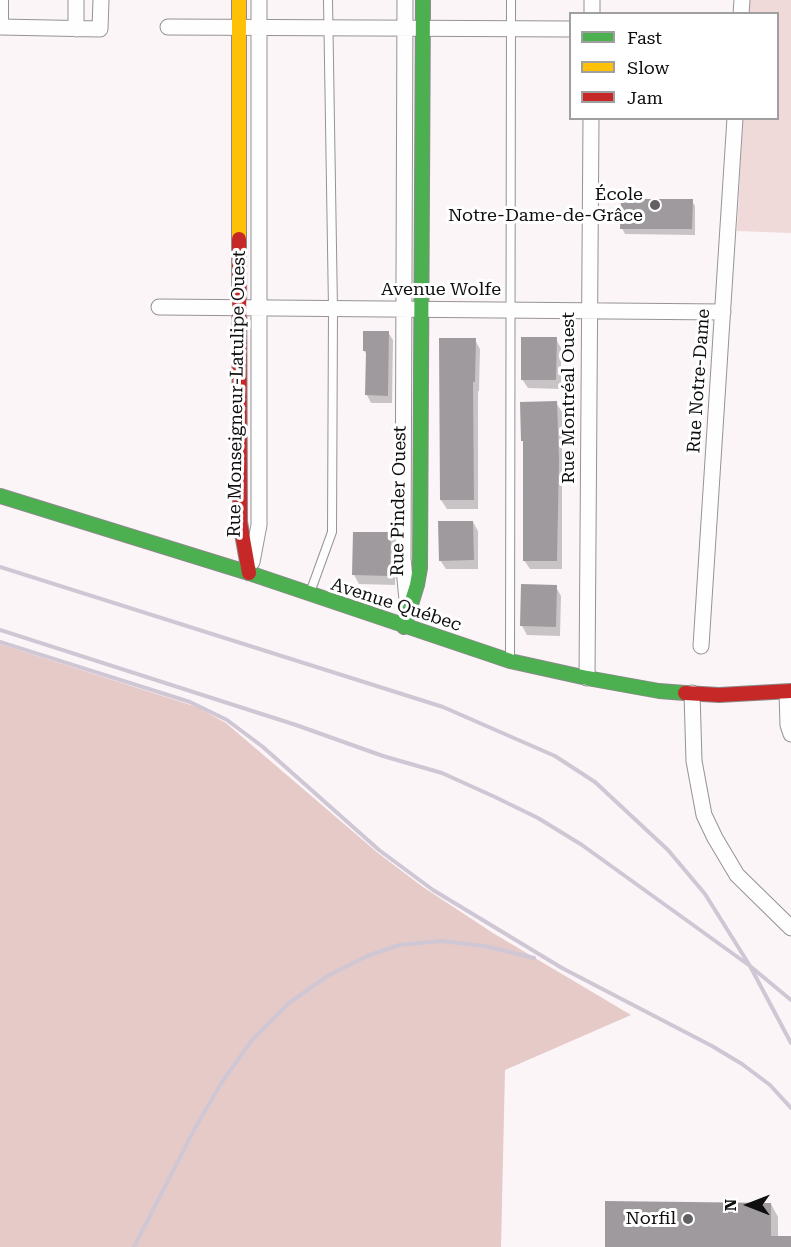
<!DOCTYPE html>
<html>
<head>
<meta charset="utf-8">
<style>
	body { margin:0 }
	#map { position:relative; width:791px; height:1247px; overflow:hidden; background:#fbf5f8; font-family:"Roboto Serif",serif }
	canvas { display:block }
	.legend { position:absolute; left:569px; top:12px; width:210px; height:108px; box-sizing:border-box; background:#fff; border:2px solid #9f9f9f; margin:0; padding:8px 10px; list-style:none; font-size:18px; color:#0f0f0f }
	.legend li { display:flex; align-items:center; gap:12px; height:30px }
	.legend b { width:30px; border:2px solid #9f9f9f }
	.north { position:absolute; left:719px; top:1175px; width:60px; height:60px; -webkit-text-stroke:4px #fff; paint-order:stroke; rotate:270deg; font-size:16px; font-weight:700; line-height:24px; text-align:center; color:#0f0f0f }
	.north::after { content:''; display:block; margin:auto; width:21px; height:27px; background:#0f0f0f; clip-path:polygon(50% 0,100% 100%,50% 72%,0 100%) }
</style>
</head>
<body>
<div id="map">
<canvas width="791" height="1247"></canvas>
<ul class="legend">
<li><b style="height:8px;background:#4caf50"></b>Fast</li>
<li><b style="height:8px;background:#ffc107"></b>Slow</li>
<li><b style="height:8px;background:#c62828"></b>Jam</li>
</ul>
<div class="north">N</div>
</div>
<script>
const ctx = document.querySelector('canvas').getContext('2d');
ctx.lineJoin = 'round';
function paint(path, color) {
  ctx.fillStyle = color;
  ctx.fill(path, 'evenodd');
}
function poly(rows) {
  const path = new Path2D();
  for (const r of rows) {
    path.moveTo(r[0], r[1]);
    for (let i = 2; i < r.length; i += 2) path.lineTo(r[i], r[i + 1]);
  }
  return path;
}
function stroke(path, color, width, dash) {
  ctx.strokeStyle = color;
  ctx.lineWidth = width;
  ctx.lineCap = dash ? 'butt' : 'round';
  ctx.setLineDash(dash || []);
  ctx.stroke(path);
}
function write(font, color, halo, rows, align = 'center') {
  ctx.font = font + ' "Roboto Serif",serif';
  ctx.lineWidth = 6;
  ctx.setLineDash([]);
  ctx.textBaseline = 'middle';
  ctx.strokeStyle = halo;
  ctx.fillStyle = color;
  for (const [text, x, y, turn = 0] of rows) {
    ctx.save();
    ctx.translate(x, y);
    ctx.rotate((+turn || 0) * Math.PI / 180);
    ctx.textAlign = isNaN(turn) ? turn : align;
    if (halo) ctx.strokeText(text, 0, 0);
    ctx.fillText(text, 0, 0);
    ctx.restore();
  }
}
paint(poly([
	[750,0,791,0,791,233,737,231,743,119,778,118,778,14,749,13]
]), '#efd9d9');
paint(poly([
	[0,644,197,707,226,723,378,853,423,887,493,933,631,1015,505,1070,501,1247,0,1247]
]), '#e6cac8');
paint(poly([
	[692,201,695,206,695,235,625,234,622,228],
	[388,332,393,340,392,403,371,403,367,395,368,356,364,351],
	[556,339,561,348,561,389,528,388,522,379],
	[475,340,480,349,479,391,478,391,478,509,447,509,441,500],
	[556,403,562,412,562,569,530,569,524,560,524,444,523,441],
	[473,522,478,531,478,569,446,569,440,560],
	[390,534,396,543,395,585,359,584,354,575],
	[556,587,561,596,560,636,527,635,522,626],
	[771,1204,778,1217,778,1237,791,1238,791,1247,606,1247]
]), '#0003');
paint(poly([
	[621,199,693,199,692,229,620,229],
	[363,331,389,331,388,396,365,395,366,351,363,351],
	[521,337,557,337,556,380,521,380],
	[439,338,476,338,475,382,473,382,474,500,440,500],
	[557,401,559,460,557,561,523,561,523,441,521,441,520,402],
	[438,521,473,521,474,560,439,561],
	[353,532,391,532,390,576,352,575],
	[521,584,557,585,556,627,520,626],
	[605,1201,771,1203,771,1236,791,1236,791,1247,605,1247]
]), '#9f9a9d');
const lane = poly([
	[4,27,4,0],
	[311,590,332,532,333,309,328,0],
	[510,659,511,0]
]);
const street = poly([
	[405,0,403,558,407,600],
	[592,14,592,0],
	[741,14,742,0],
	[0,27,100,29,101,0],
	[168,27,570,29],
	[76,29,76,0],
	[159,307,723,312],
	[252,562,259,525,259,0],
	[701,646,735,118],
	[587,678,591,118],
	[787,692,788,725,791,734],
	[692,693,694,761,704,815,715,838,737,875,791,928]
]);
const fast = poly([
	[0,496,249,573,510,661,587,678,659,691,685,693],
	[404,627,417,585,420,568,423,0]
]);
const slow = poly([
	[239,0,239,239]
]);
const jam = poly([
	[239,239,240,522,249,573],
	[685,693,719,695,791,691]
]);
stroke(lane, '#959394', 10);
stroke(street, '#959394', 17);
stroke(fast, '#8c898b', 16);
stroke(slow, '#8c898b', 16);
stroke(jam, '#8c898b', 16);
stroke(lane, '#fefefe', 8);
stroke(street, '#fefefe', 15);
stroke(fast, '#4caf50', 14);
stroke(slow, '#ffc107', 14);
stroke(jam, '#c62828', 14);
stroke(poly([
	[0,567,443,707,555,756,595,782,668,850,705,894,750,966,791,1043],
	[0,630,296,725,383,756,442,773,495,797,538,818,582,845,750,966,791,1000],
	[0,642,190,702,227,720,263,747,379,850,433,890,562,968,712,1046,742,1064,770,1085,791,1108],
	[134,1247,195,1128,222,1082,252,1040,289,1003,329,975,367,956,399,945,441,941,485,946,534,958]
]), '#d0c7d5', 4);
for (const [x, y, r, color] of [
	[655,205,6,"#626061"],
	[688,1219,6,"#626061"]
]) {
  const dot = new Path2D();
  dot.arc(x, y, r, 0, 2 * Math.PI);
  ctx.fillStyle = color;
  ctx.fill(dot);
  stroke(dot, '#fff', 2);
}
write('18px', '#0f0f0f', '#fff', [
	["École",643,195],
	["Notre-Dame-de-Grâce",643,216],
	["Norfil",676,1219]
], 'right');
write('18px', '#0f0f0f', '#fff', [
	["Avenue Wolfe",441,290],
	["Rue Notre-Dame",699,381,-86],
	["Rue Monseigneur-Latulipe Ouest",237,394,-89],
	["Rue Montréal Ouest",569,398,-90],
	["Rue Pinder Ouest",399,501,-89],
	["Avenue Québec",396,605,18]
]);
</script>
</body>
</html>
